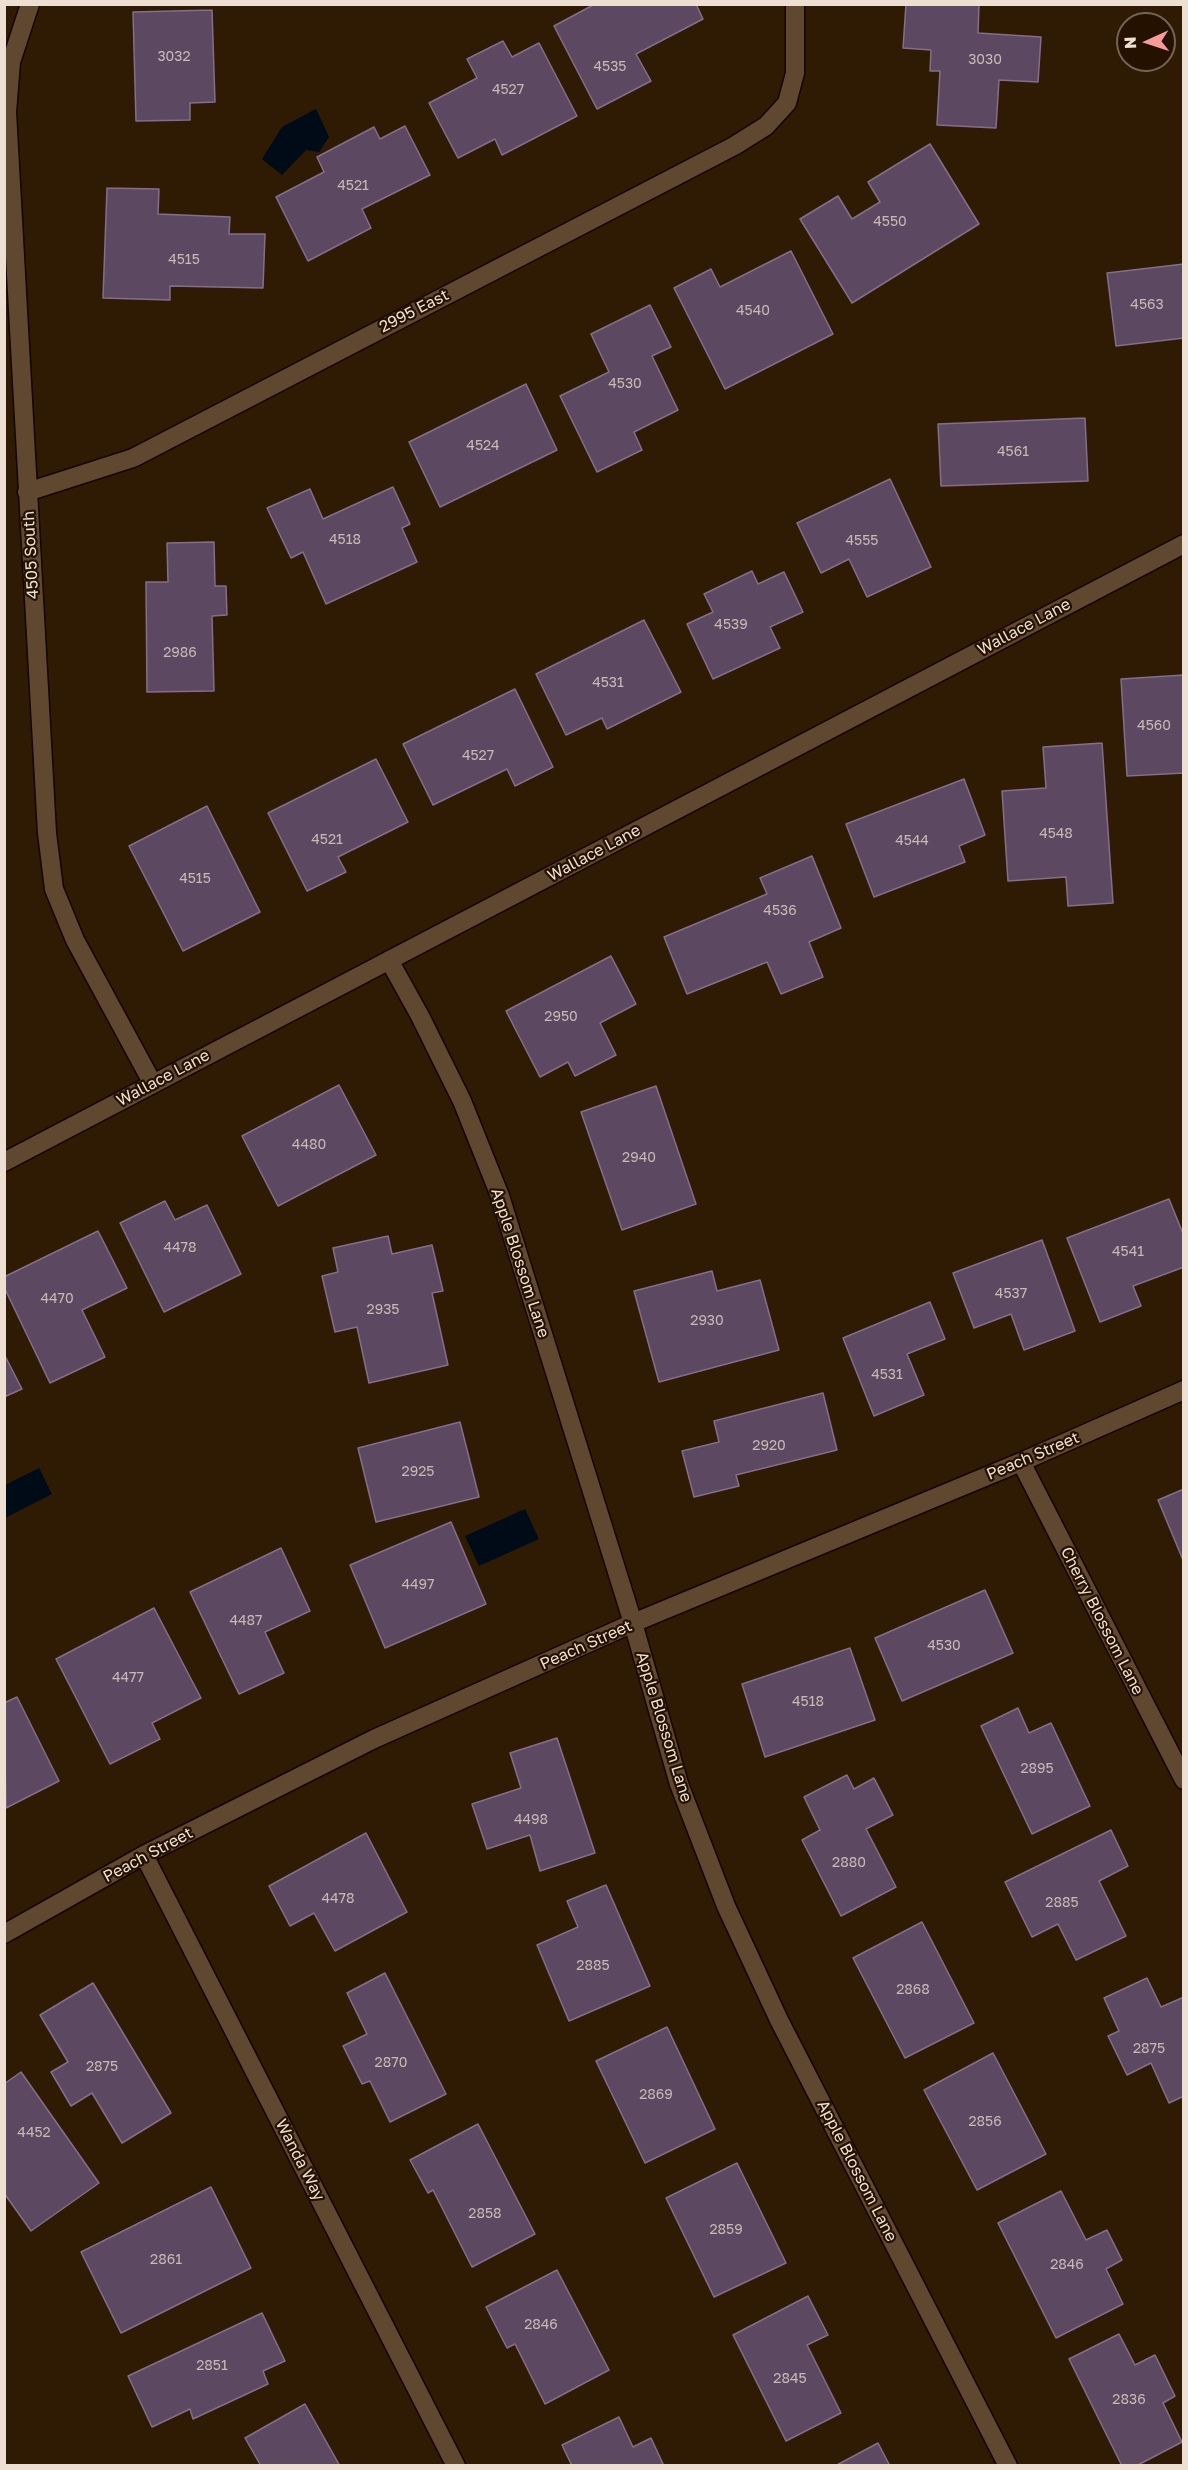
<!DOCTYPE html>
<html>
<head>
<meta charset="utf-8">
<style>
	body { margin:0 }
	#map { position:relative; width:1188px; height:2470px; overflow:hidden; background:#2f1a03; font-family:"Golos Text",sans-serif }
	canvas { display:block }
	.frame { position:absolute; inset:0; border:6px solid #eddfd1; pointer-events:none }
	.north { position:absolute; left:1116px; top:12px; width:60px; height:60px; box-sizing:border-box; background:#251100; border:2px solid #756354; border-radius:50%; rotate:267deg; font-size:16px; font-weight:700; line-height:24px; text-align:center; color:#eddfd1 }
	.north::after { content:''; display:block; margin:auto; width:21px; height:27px; background:#f59b99; clip-path:polygon(50% 0,100% 100%,50% 72%,0 100%) }
</style>
</head>
<body>
<div id="map">
<canvas width="1188" height="2470"></canvas>
<div class="frame"></div>
<div class="north">N</div>
</div>
<script>
const ctx = document.querySelector('canvas').getContext('2d');
ctx.lineJoin = 'round';
function paint(path, color) {
  ctx.fillStyle = color;
  ctx.fill(path, 'evenodd');
}
function poly(rows) {
  const path = new Path2D();
  for (const r of rows) {
    path.moveTo(r[0], r[1]);
    for (let i = 2; i < r.length; i += 2) path.lineTo(r[i], r[i + 1]);
  }
  return path;
}
function stroke(path, color, width, dash) {
  ctx.strokeStyle = color;
  ctx.lineWidth = width;
  ctx.lineCap = dash ? 'butt' : 'round';
  ctx.setLineDash(dash || []);
  ctx.stroke(path);
}
function write(font, color, halo, rows, align = 'center') {
  ctx.font = font + ' "Golos Text",sans-serif';
  ctx.lineWidth = 4.5;
  ctx.setLineDash([]);
  ctx.textBaseline = 'middle';
  ctx.strokeStyle = halo;
  ctx.fillStyle = color;
  for (const [text, x, y, turn = 0] of rows) {
    ctx.save();
    ctx.translate(x, y);
    ctx.rotate((+turn || 0) * Math.PI / 180);
    ctx.textAlign = isNaN(turn) ? turn : align;
    if (halo) ctx.strokeText(text, 0, 0);
    ctx.fillText(text, 0, 0);
    ctx.restore();
  }
}
paint(poly([
	[316,109,329,137,319,152,306,150,282,175,262,159,282,127],
	[39,1468,52,1494,5,1518,5,1485],
	[525,1509,539,1539,479,1566,465,1536]
]), '#000b18');
const building = poly([
	[595,4,696,4,703,19,636,54,651,81,597,109,554,26,595,4],
	[906,4,979,4,978,33,1041,37,1038,82,999,80,996,128,937,125,940,71,930,71,931,50,903,48,906,4],
	[212,10,215,102,190,103,190,120,136,121,133,12,212,10],
	[503,41,512,57,539,43,577,116,502,155,495,139,458,158,429,103,477,78,467,59,503,41],
	[405,126,430,175,362,209,371,228,308,261,276,197,324,172,317,157,374,127,380,139,405,126],
	[930,144,979,224,852,303,800,219,838,196,852,219,880,202,868,182,930,144],
	[107,188,159,189,158,214,230,217,229,234,265,234,263,288,170,286,170,300,103,298,107,188],
	[791,251,833,334,725,389,674,288,711,269,720,287,791,251],
	[1184,264,1184,338,1116,346,1107,273,1184,264],
	[650,305,671,347,652,356,678,410,634,432,642,450,597,472,560,396,609,372,591,334,650,305],
	[526,384,557,450,440,507,409,442,526,384],
	[1085,418,1088,481,941,486,938,424,1085,418],
	[890,479,931,567,867,597,849,559,821,573,797,523,890,479],
	[393,487,410,524,402,528,417,562,326,604,303,552,291,558,267,508,310,489,323,519,393,487],
	[214,542,215,586,226,586,227,615,212,616,214,691,147,692,146,582,168,582,167,543,214,542],
	[752,571,758,584,784,572,803,612,770,627,780,648,713,679,687,624,713,612,704,594,752,571],
	[644,620,681,692,607,729,602,718,566,735,536,674,644,620],
	[1184,675,1184,773,1127,776,1121,679,1184,675],
	[515,689,553,767,515,786,507,769,433,805,403,744,515,689],
	[1102,743,1113,903,1068,906,1066,877,1008,881,1002,791,1046,788,1043,747,1102,743],
	[376,759,408,822,338,857,346,872,307,891,268,813,376,759],
	[964,779,985,835,959,846,965,862,874,897,846,824,964,779],
	[207,806,260,912,183,951,129,846,207,806],
	[812,856,841,928,809,942,823,977,781,994,767,962,687,994,664,937,767,894,760,878,812,856],
	[611,956,636,1004,600,1023,616,1055,575,1076,568,1062,540,1077,506,1011,611,956],
	[339,1085,376,1155,278,1206,242,1136,339,1085],
	[656,1086,696,1204,622,1230,581,1112,656,1086],
	[1169,1199,1184,1236,1184,1267,1133,1286,1141,1306,1100,1322,1067,1238,1169,1199],
	[165,1201,175,1220,207,1205,241,1274,164,1312,120,1223,165,1201],
	[98,1231,127,1288,82,1310,105,1357,50,1383,4,1287,4,1277,98,1231],
	[388,1236,392,1254,432,1245,443,1291,432,1293,448,1365,369,1383,357,1327,335,1332,322,1276,338,1272,333,1248,388,1236],
	[1042,1240,1075,1331,1024,1350,1011,1314,974,1328,953,1273,1042,1240],
	[712,1271,717,1291,760,1280,779,1350,659,1382,634,1291,712,1271],
	[930,1302,945,1339,907,1354,924,1395,874,1416,843,1338,930,1302],
	[4,1354,22,1389,4,1397,4,1354],
	[823,1393,837,1450,736,1475,739,1486,694,1497,682,1451,719,1442,714,1421,823,1393],
	[460,1422,479,1497,376,1522,358,1448,460,1422],
	[1184,1489,1184,1560,1183,1560,1158,1500,1184,1489],
	[451,1522,486,1604,385,1648,350,1565,451,1522],
	[281,1548,310,1611,265,1632,284,1673,239,1694,190,1592,281,1548],
	[985,1590,1013,1653,902,1701,875,1638,985,1590],
	[154,1608,201,1698,152,1723,160,1739,110,1764,56,1659,154,1608],
	[850,1648,875,1720,765,1757,742,1684,850,1648],
	[17,1697,59,1781,6,1808,4,1703,17,1697],
	[1018,1708,1029,1733,1051,1723,1090,1806,1032,1834,981,1726,1018,1708],
	[557,1738,595,1853,540,1871,530,1835,487,1849,472,1804,521,1788,510,1753,557,1738],
	[847,1775,854,1789,874,1778,893,1815,866,1829,896,1887,841,1916,802,1840,820,1830,804,1797,847,1775],
	[1111,1830,1128,1866,1099,1881,1126,1936,1076,1960,1058,1924,1032,1937,1005,1882,1111,1830],
	[366,1833,407,1912,335,1951,314,1913,290,1926,269,1886,366,1833],
	[606,1885,650,1986,569,2021,537,1945,578,1927,567,1901,606,1885],
	[922,1922,974,2023,905,2058,853,1958,922,1922],
	[385,1973,446,2094,390,2122,370,2081,362,2084,343,2046,367,2034,347,1993,385,1973],
	[1147,1978,1161,2007,1184,1997,1184,2096,1169,2103,1151,2063,1127,2075,1108,2036,1119,2031,1104,1998,1147,1978],
	[93,1983,171,2113,122,2143,92,2093,71,2106,51,2072,68,2062,40,2015,93,1983],
	[667,2027,715,2129,645,2163,596,2061,667,2027],
	[993,2053,1046,2154,977,2190,924,2090,993,2053],
	[21,2072,99,2183,31,2231,4,2193,4,2084,21,2072],
	[478,2124,535,2234,472,2267,433,2190,428,2193,410,2160,478,2124],
	[737,2163,786,2263,714,2297,666,2198,737,2163],
	[211,2187,251,2268,121,2333,81,2252,211,2187],
	[1061,2191,1086,2240,1107,2230,1122,2260,1106,2269,1123,2304,1056,2338,998,2223,1061,2191],
	[557,2270,609,2370,545,2404,515,2344,507,2348,486,2307,557,2270],
	[808,2296,828,2335,807,2345,841,2413,786,2441,733,2335,808,2296],
	[262,2313,285,2361,263,2371,268,2384,193,2419,190,2409,152,2427,128,2376,262,2313],
	[1119,2334,1135,2365,1155,2355,1175,2396,1163,2403,1182,2442,1136,2466,1122,2466,1069,2359,1119,2334],
	[305,2404,340,2466,261,2466,245,2438,305,2404],
	[619,2417,633,2447,651,2438,664,2466,572,2466,562,2445,619,2417],
	[878,2443,890,2466,835,2466,878,2443]
]);
paint(building, '#5d4862');
stroke(building, '#846e8a', 1.5);
const minor = poly([
	[30,4,11,62,7,112,47,833,54,889,75,940,153,1084],
	[27,492,133,458,734,146,766,126,787,103,795,73,795,4],
	[389,960,420,1016,462,1101,500,1196,633,1623,679,1784,726,1906,779,2020,1008,2466],
	[4,1162,1184,544],
	[1021,1462,1184,1780],
	[144,1855,456,2466],
	[4,1934,144,1855,374,1739,633,1623,1021,1462,1184,1390]
]);
stroke(minor, '#160400', 21);
stroke(minor, '#604830', 18);
write('14px', '#c9b9b5', null, [
	["3032",174,57],
	["3030",985,60],
	["4535",610,67],
	["4527",508,90],
	["4521",353,186],
	["4550",890,222],
	["4515",184,260],
	["4563",1147,305],
	["4540",753,311],
	["4530",625,384],
	["4524",483,446],
	["4561",1013,452],
	["4518",345,540],
	["4555",862,541],
	["4539",731,625],
	["2986",180,653],
	["4531",608,683],
	["4560",1154,726],
	["4527",478,756],
	["4548",1056,834],
	["4521",327,840],
	["4544",912,841],
	["4515",195,879],
	["4536",780,911],
	["2950",561,1017],
	["4480",309,1145],
	["2940",639,1158],
	["4478",180,1248],
	["4541",1128,1252],
	["4537",1011,1294],
	["4470",57,1299],
	["2935",383,1310],
	["2930",707,1321],
	["4531",887,1375],
	["2920",769,1446],
	["2925",418,1472],
	["4497",418,1585],
	["4487",246,1621],
	["4530",944,1646],
	["4477",128,1678],
	["4518",808,1702],
	["2895",1037,1769],
	["4498",531,1820],
	["2880",849,1863],
	["4478",338,1899],
	["2885",1062,1903],
	["2885",593,1966],
	["2868",913,1990],
	["2875",1149,2049],
	["2870",391,2063],
	["2875",102,2067],
	["2869",656,2095],
	["2856",985,2122],
	["4452",34,2133],
	["2858",485,2214],
	["2859",726,2230],
	["2861",166,2260],
	["2846",1067,2265],
	["2846",541,2325],
	["2851",212,2366],
	["2845",790,2379],
	["2836",1129,2400]
]);
write('16px', '#eddfd1', '#251100', [
	["2995 East",414,311,-27],
	["4505 South",31,555,-93],
	["Wallace Lane",1024,627,-28],
	["Wallace Lane",594,853,-28],
	["Wallace Lane",163,1078,-28],
	["Apple Blossom Lane",520,1263,72],
	["Peach Street",1033,1456,-23],
	["Cherry Blossom Lane",1102,1621,63],
	["Peach Street",586,1645,-24],
	["Apple Blossom Lane",664,1727,73],
	["Peach Street",148,1855,-28],
	["Wanda Way",300,2160,63],
	["Apple Blossom Lane",857,2171,63]
]);
</script>
</body>
</html>
